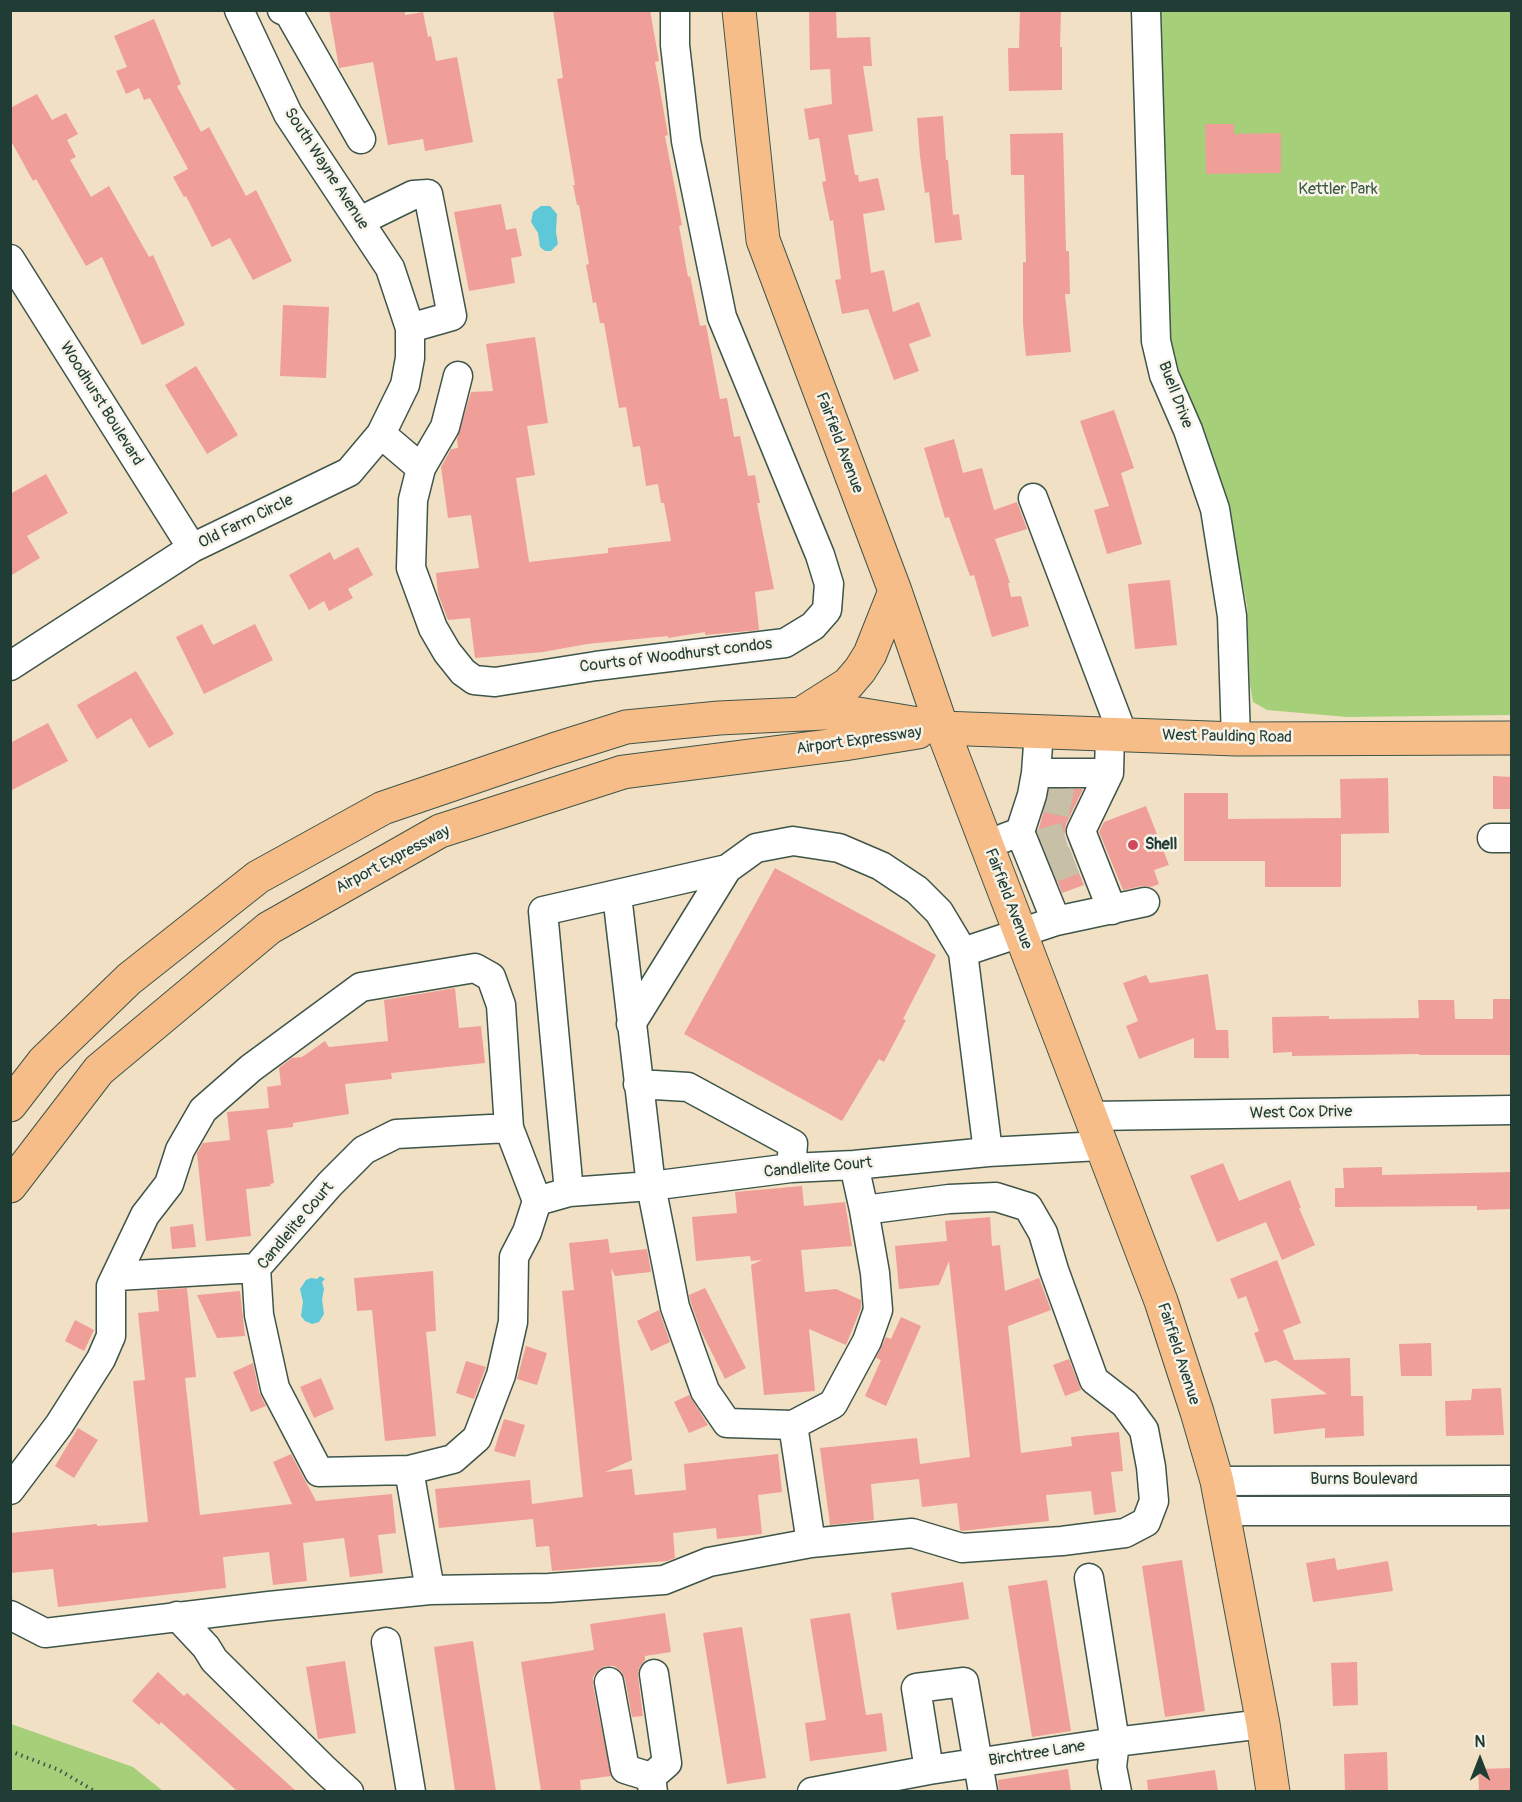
<!DOCTYPE html>
<html>
<head>
<meta charset="utf-8">
<style>
	body { margin:0 }
	#map { position:relative; width:1522px; height:1802px; overflow:hidden; background:#f1e0c3; font-family:Pangolin,sans-serif }
	canvas { display:block }
	.frame { position:absolute; inset:0; border:12px solid #1f3d34; pointer-events:none }
	.north { position:absolute; left:1450px; top:1730px; width:60px; height:60px; -webkit-text-stroke:4px #f7f3e8; paint-order:stroke; rotate:0deg; font-size:16px; font-weight:700; line-height:24px; text-align:center; color:#1f3d34 }
	.north::after { content:''; display:block; margin:auto; width:21px; height:27px; background:#1f3d34; clip-path:polygon(50% 0,100% 100%,50% 72%,0 100%) }
</style>
</head>
<body>
<div id="map">
<canvas width="1522" height="1802"></canvas>
<div class="frame"></div>
<div class="north">N</div>
</div>
<script>
const ctx = document.querySelector('canvas').getContext('2d');
ctx.lineJoin = 'round';
function paint(path, color) {
  ctx.fillStyle = color;
  ctx.fill(path, 'evenodd');
}
function poly(rows) {
  const path = new Path2D();
  for (const r of rows) {
    path.moveTo(r[0], r[1]);
    for (let i = 2; i < r.length; i += 2) path.lineTo(r[i], r[i + 1]);
  }
  return path;
}
function stroke(path, color, width, dash) {
  ctx.strokeStyle = color;
  ctx.lineWidth = width;
  ctx.lineCap = dash ? 'butt' : 'round';
  ctx.setLineDash(dash || []);
  ctx.stroke(path);
}
function write(font, color, halo, rows, align = 'center') {
  ctx.font = font + ' Pangolin,sans-serif';
  ctx.lineWidth = 5;
  ctx.setLineDash([]);
  ctx.textBaseline = 'middle';
  ctx.strokeStyle = halo;
  ctx.fillStyle = color;
  for (const [text, x, y, turn = 0] of rows) {
    ctx.save();
    ctx.translate(x, y);
    ctx.rotate((+turn || 0) * Math.PI / 180);
    ctx.textAlign = isNaN(turn) ? turn : align;
    if (halo) ctx.strokeText(text, 0, 0);
    ctx.fillText(text, 0, 0);
    ctx.restore();
  }
}
paint(poly([
	[1160,11,1511,11,1511,715,1347,717,1267,710,1253,702,1250,685,1247,606,1238,560,1207,439,1175,361,1170,337],
	[11,1724,133,1767,163,1791,11,1791]
]), '#a6cf7a');
paint(poly([
	[541,206,550,206,557,214,556,232,558,244,551,251,545,251,540,247,538,233,531,222,533,212],
	[320,1276,325,1279,322,1282,324,1289,322,1300,324,1314,319,1322,312,1324,305,1321,301,1316,303,1302,300,1289,306,1280,311,1278,317,1279]
]), '#5ec8d9');
paint(poly([
	[329,10,405,10,405,15,423,12,428,37,431,36,436,61,457,57,473,142,425,151,423,139,388,145,373,62,339,68],
	[553,10,650,10,659,61,655,62,668,135,665,136,682,225,679,226,688,277,690,276,700,326,706,325,720,399,727,398,734,437,740,436,748,476,755,475,760,503,757,503,774,589,755,592,759,630,705,635,705,632,668,638,668,636,587,644,543,652,475,658,470,618,448,620,438,594,436,573,479,568,471,515,448,518,441,467,451,449,458,448,457,439,471,392,493,391,486,344,535,337,548,423,527,426,535,475,516,478,529,562,608,553,608,548,671,541,664,503,661,503,658,484,646,486,640,446,633,447,626,407,619,408,604,323,600,323,596,302,593,303,586,265,589,264,579,205,577,205,573,185,575,185,557,79,563,78],
	[809,10,836,10,837,38,870,37,872,66,863,66,873,131,848,135,855,175,858,175,859,182,878,178,885,210,863,214,871,273,884,270,893,312,919,302,931,336,909,344,919,371,894,380,868,309,842,314,835,280,841,279,833,220,830,221,822,182,826,181,819,138,809,140,804,109,832,104,830,69,810,70],
	[1020,10,1061,10,1060,47,1062,47,1062,90,1009,91,1008,48,1019,48],
	[154,19,181,84,177,86,201,132,209,127,246,196,256,190,292,261,253,280,230,238,212,247,186,196,184,197,173,177,188,169,150,98,144,100,139,88,126,94,116,71,127,67,114,36],
	[37,94,52,120,66,113,78,134,67,140,76,157,70,160,91,197,109,186,149,257,153,255,185,325,142,345,102,257,86,266,36,179,33,181,10,139,10,108],
	[943,116,946,160,948,160,953,215,959,214,962,240,935,243,929,192,925,193,920,156,917,118],
	[1205,124,1234,124,1234,134,1281,133,1281,173,1206,174],
	[1063,133,1066,251,1069,251,1070,294,1065,294,1071,352,1026,356,1023,324,1023,262,1026,262,1024,175,1011,175,1010,134],
	[501,204,506,230,516,228,522,256,511,258,515,283,469,291,454,212],
	[283,305,329,307,326,378,280,376],
	[196,366,238,435,207,454,165,385],
	[1114,410,1134,468,1121,473,1142,544,1107,554,1094,510,1109,506,1080,421],
	[954,439,963,473,982,468,994,510,1017,502,1027,529,995,539,1010,583,1008,583,1011,597,1021,596,1029,626,992,637,974,575,970,576,949,517,945,518,924,448],
	[46,474,68,513,27,536,40,558,10,576,10,494],
	[358,547,373,575,348,589,353,598,329,611,324,601,309,610,289,575,330,552,334,560],
	[1170,580,1177,645,1135,649,1128,584],
	[202,624,213,645,255,624,273,660,204,694,176,637],
	[136,671,174,734,149,748,131,718,97,739,77,705],
	[48,723,68,761,10,791,10,743],
	[1493,776,1512,777,1512,809,1493,809],
	[1388,778,1389,833,1341,834,1341,887,1265,887,1265,861,1184,861,1184,793,1228,793,1228,819,1341,818,1340,779],
	[1050,789,1083,789,1066,824,1064,837,1084,885,1062,893,1038,831],
	[1146,806,1169,865,1154,870,1159,884,1151,887,1142,886,1123,890,1099,832,1104,822],
	[775,868,936,955,903,1019,906,1020,884,1062,879,1059,842,1121,684,1034],
	[1208,974,1216,1030,1228,1030,1229,1058,1194,1058,1194,1038,1139,1059,1126,1026,1138,1021,1123,983,1146,975,1150,983],
	[455,988,459,1028,481,1026,485,1063,391,1073,392,1079,345,1084,349,1114,293,1123,293,1127,267,1130,274,1183,270,1184,271,1186,246,1189,251,1236,206,1241,197,1153,203,1143,230,1140,227,1112,269,1108,267,1087,281,1085,279,1068,292,1058,302,1057,325,1041,329,1047,388,1041,384,1000],
	[1493,999,1512,999,1512,1055,1419,1055,1419,1054,1292,1056,1292,1052,1273,1053,1272,1017,1329,1016,1329,1019,1419,1018,1418,1000,1454,1000,1455,1019,1493,1019],
	[1223,1163,1239,1201,1290,1180,1301,1208,1299,1208,1315,1245,1282,1260,1266,1222,1217,1242,1190,1176],
	[1382,1167,1382,1175,1512,1172,1512,1209,1477,1210,1477,1206,1335,1207,1335,1188,1344,1188,1343,1168],
	[802,1186,804,1206,845,1202,852,1246,801,1250,805,1292,836,1289,861,1300,861,1308,846,1345,809,1329,815,1391,764,1395,751,1265,762,1260,751,1261,750,1256,696,1261,692,1217,737,1213,735,1192],
	[990,1217,992,1246,1000,1245,1005,1291,1039,1278,1051,1310,1008,1326,1021,1453,1072,1446,1071,1437,1119,1432,1123,1471,1111,1472,1116,1512,1094,1515,1091,1491,1046,1495,1049,1521,962,1531,960,1530,957,1503,922,1507,919,1479,871,1484,874,1520,830,1525,820,1448,917,1438,920,1464,970,1457,949,1261,939,1285,899,1289,895,1246,947,1241,945,1221],
	[193,1224,196,1247,172,1249,170,1227],
	[608,1239,610,1253,647,1249,651,1272,615,1276,611,1268,632,1460,605,1472,632,1469,635,1495,686,1490,684,1464,778,1454,782,1492,758,1495,762,1534,717,1539,716,1528,673,1533,675,1558,667,1561,552,1571,549,1546,536,1547,533,1519,439,1528,435,1489,530,1480,532,1504,583,1497,562,1291,574,1290,569,1243],
	[1277,1260,1301,1323,1283,1330,1294,1360,1350,1358,1351,1396,1363,1396,1364,1436,1325,1438,1325,1428,1274,1434,1271,1399,1327,1394,1276,1360,1265,1363,1254,1333,1259,1331,1246,1296,1238,1299,1230,1279],
	[433,1271,436,1331,426,1332,436,1436,385,1441,372,1310,357,1311,354,1278],
	[187,1288,196,1377,185,1378,200,1515,292,1504,273,1462,291,1454,316,1501,392,1494,396,1533,378,1535,383,1573,350,1577,344,1538,303,1543,307,1581,273,1585,269,1552,223,1557,226,1588,58,1607,53,1569,10,1573,10,1533,97,1524,97,1526,148,1522,133,1381,145,1380,138,1313,159,1311,157,1290],
	[705,1288,746,1368,725,1379,700,1329,691,1303,689,1295],
	[240,1291,245,1336,217,1338,197,1295],
	[659,1310,670,1342,651,1351,637,1321],
	[901,1317,921,1326,886,1406,865,1396,881,1360,876,1358,886,1337,891,1339],
	[75,1320,94,1330,84,1351,65,1341],
	[1431,1343,1432,1376,1401,1376,1399,1344],
	[526,1346,547,1353,537,1385,517,1379],
	[1069,1359,1081,1390,1065,1396,1053,1365],
	[466,1361,486,1367,474,1399,456,1393],
	[253,1363,259,1392,266,1406,251,1412,233,1372],
	[321,1378,334,1409,314,1418,300,1387],
	[1501,1388,1504,1435,1446,1436,1445,1401,1471,1400,1472,1389],
	[689,1395,708,1425,689,1433,674,1402],
	[504,1419,525,1425,515,1457,494,1451],
	[78,1428,98,1440,74,1478,55,1466],
	[1335,1558,1337,1570,1388,1561,1393,1591,1313,1602,1306,1563],
	[1182,1560,1205,1711,1165,1717,1142,1566],
	[1047,1580,1071,1731,1032,1737,1008,1586],
	[963,1582,969,1619,897,1630,891,1593],
	[665,1613,671,1652,645,1656,645,1660,639,1668,638,1676,643,1716,632,1717,625,1679,621,1671,614,1666,605,1666,598,1670,593,1677,593,1685,611,1776,580,1780,581,1791,541,1791,521,1662,594,1650,590,1624],
	[850,1613,866,1715,882,1713,887,1751,810,1761,805,1723,826,1720,810,1619],
	[742,1627,766,1778,727,1784,703,1633],
	[473,1641,496,1791,455,1791,434,1647],
	[345,1661,356,1733,318,1739,306,1667],
	[1357,1662,1358,1705,1333,1706,1331,1663],
	[158,1672,184,1696,187,1693,296,1791,237,1791,161,1722,159,1725,132,1701],
	[1387,1752,1388,1791,1345,1791,1344,1754],
	[1512,1768,1512,1791,1479,1791,1478,1769],
	[1068,1769,1071,1791,999,1791,998,1780],
	[1215,1770,1218,1791,1148,1791,1147,1780]
]), '#f09e98');
stroke(poly([
	[1044,798,1078,805],
	[1038,844,1072,834],
	[1048,870,1081,858]
]), '#c7bfa6', 28, [28, 14]);
const minor = poly([
	[282,10,289,13,361,139],
	[1146,10,1156,341,1164,375,1188,430,1215,509,1232,616,1236,739],
	[360,221,413,195,428,194,452,316,410,328],
	[10,259,192,548],
	[458,376,445,427,421,468,413,500,411,568,433,628,447,652,463,672,474,680,495,682,596,666,785,643,813,626,827,610,829,584,820,555,722,317,686,141,675,45,675,10],
	[381,434,421,468],
	[1033,498,1123,735],
	[10,666,192,548,349,472,381,434,405,385,410,358,410,328,390,268,288,114,239,10],
	[1110,734,1109,773,1081,831,1112,910],
	[1036,773,1109,773],
	[1004,838,1020,832,1032,795,1036,773,1039,731],
	[1492,838,1512,838],
	[617,895,651,1186,675,1307,705,1391,727,1423,793,1425,833,1404,867,1341,878,1310,875,1273,864,1210],
	[1056,921,1145,902],
	[963,952,1056,921,1020,832],
	[631,1024,727,869],
	[638,1084,688,1087,793,1144,791,1168],
	[1090,1116,1512,1110],
	[569,1192,543,911,727,869,756,848,793,841,839,848,881,866,917,890,939,912,963,952,988,1152],
	[537,1201,509,1128,396,1134,364,1150,330,1184,256,1268,259,1315,275,1388,319,1472,409,1470,453,1459,477,1438,501,1375,513,1322,514,1257,527,1232,537,1201,569,1192,651,1186,791,1168,854,1165,988,1152,1100,1146],
	[117,1276,256,1268],
	[793,1425,811,1543],
	[409,1470,430,1590],
	[1217,1481,1512,1480],
	[10,1490,59,1425,101,1359,111,1336,111,1286,145,1215,169,1184,180,1150,203,1110,251,1068,361,987,475,968,491,977,501,1005,509,1128],
	[1223,1511,1512,1511],
	[1089,1578,1115,1742,1112,1767,1117,1792],
	[10,1615,45,1633,269,1606,430,1590,549,1588,664,1580,709,1562,811,1543,912,1533,962,1548,1062,1541,1125,1533,1146,1522,1154,1501,1151,1467,1144,1430,1125,1404,1094,1380,1054,1270,1043,1233,1028,1207,996,1197,949,1199,864,1210,854,1165],
	[177,1616,206,1647,214,1660,322,1767,349,1792],
	[386,1642,411,1792],
	[609,1682,625,1769,651,1777],
	[929,1770,916,1688,964,1682,983,1792],
	[653,1792,651,1777,667,1763,654,1674],
	[812,1792,929,1770,1115,1742,1263,1724]
]);
const major = poly([
	[739,10,763,240,895,591,942,728,1161,1301,1197,1412,1217,1481,1263,1724,1273,1792],
	[804,712,848,684,860,670,870,654,895,591],
	[10,1105,44,1061,129,979,258,877,383,808,553,750,626,727,719,718,846,712,942,728,1236,739,1512,738],
	[10,1186,99,1070,269,928,440,831,623,772,844,744,918,732]
]);
stroke(minor, '#3e5549', 31);
stroke(major, '#3e5549', 35);
stroke(poly([
	[10,1751,59,1770,96,1792]
]), '#3e5549', 4, [1.5, 4.5]);
stroke(minor, '#fff', 28);
stroke(major, '#f7bd88', 33);
for (const [x, y, r, color] of [
	[1133,845,6,"#d1495b"]
]) {
  const dot = new Path2D();
  dot.arc(x, y, r, 0, 2 * Math.PI);
  ctx.fillStyle = color;
  ctx.fill(dot);
  stroke(dot, '#f7f3e8', 2);
}
write('16px', '#1f3d34', '#f7f3e8', [
	["South Wayne Avenue",326,169,57],
	["Buell Drive",1175,395,69],
	["Woodhurst Boulevard",101,404,58],
	["Fairfield Avenue",839,443,69],
	["Old Farm Circle",246,522,-26],
	["Courts of Woodhurst condos",676,656,-7],
	["West Paulding Road",1227,737,1],
	["Airport Expressway",859,741,-8],
	["Airport Expressway",393,860,-28],
	["Fairfield Avenue",1008,899,69],
	["West Cox Drive",1301,1113,-1],
	["Candlelite Court",818,1168,-5],
	["Candlelite Court",296,1226,-50],
	["Fairfield Avenue",1178,1354,72],
	["Burns Boulevard",1364,1480],
	["Birchtree Lane",1037,1754,-9]
]);
write('16px', '#3a5a42', '#f7f3e8', [
	["Kettler Park",1338,190]
]);
write('bold 16px', '#1f3d34', '#f7f3e8', [
	["Shell",1145,845]
], 'left');
</script>
</body>
</html>
